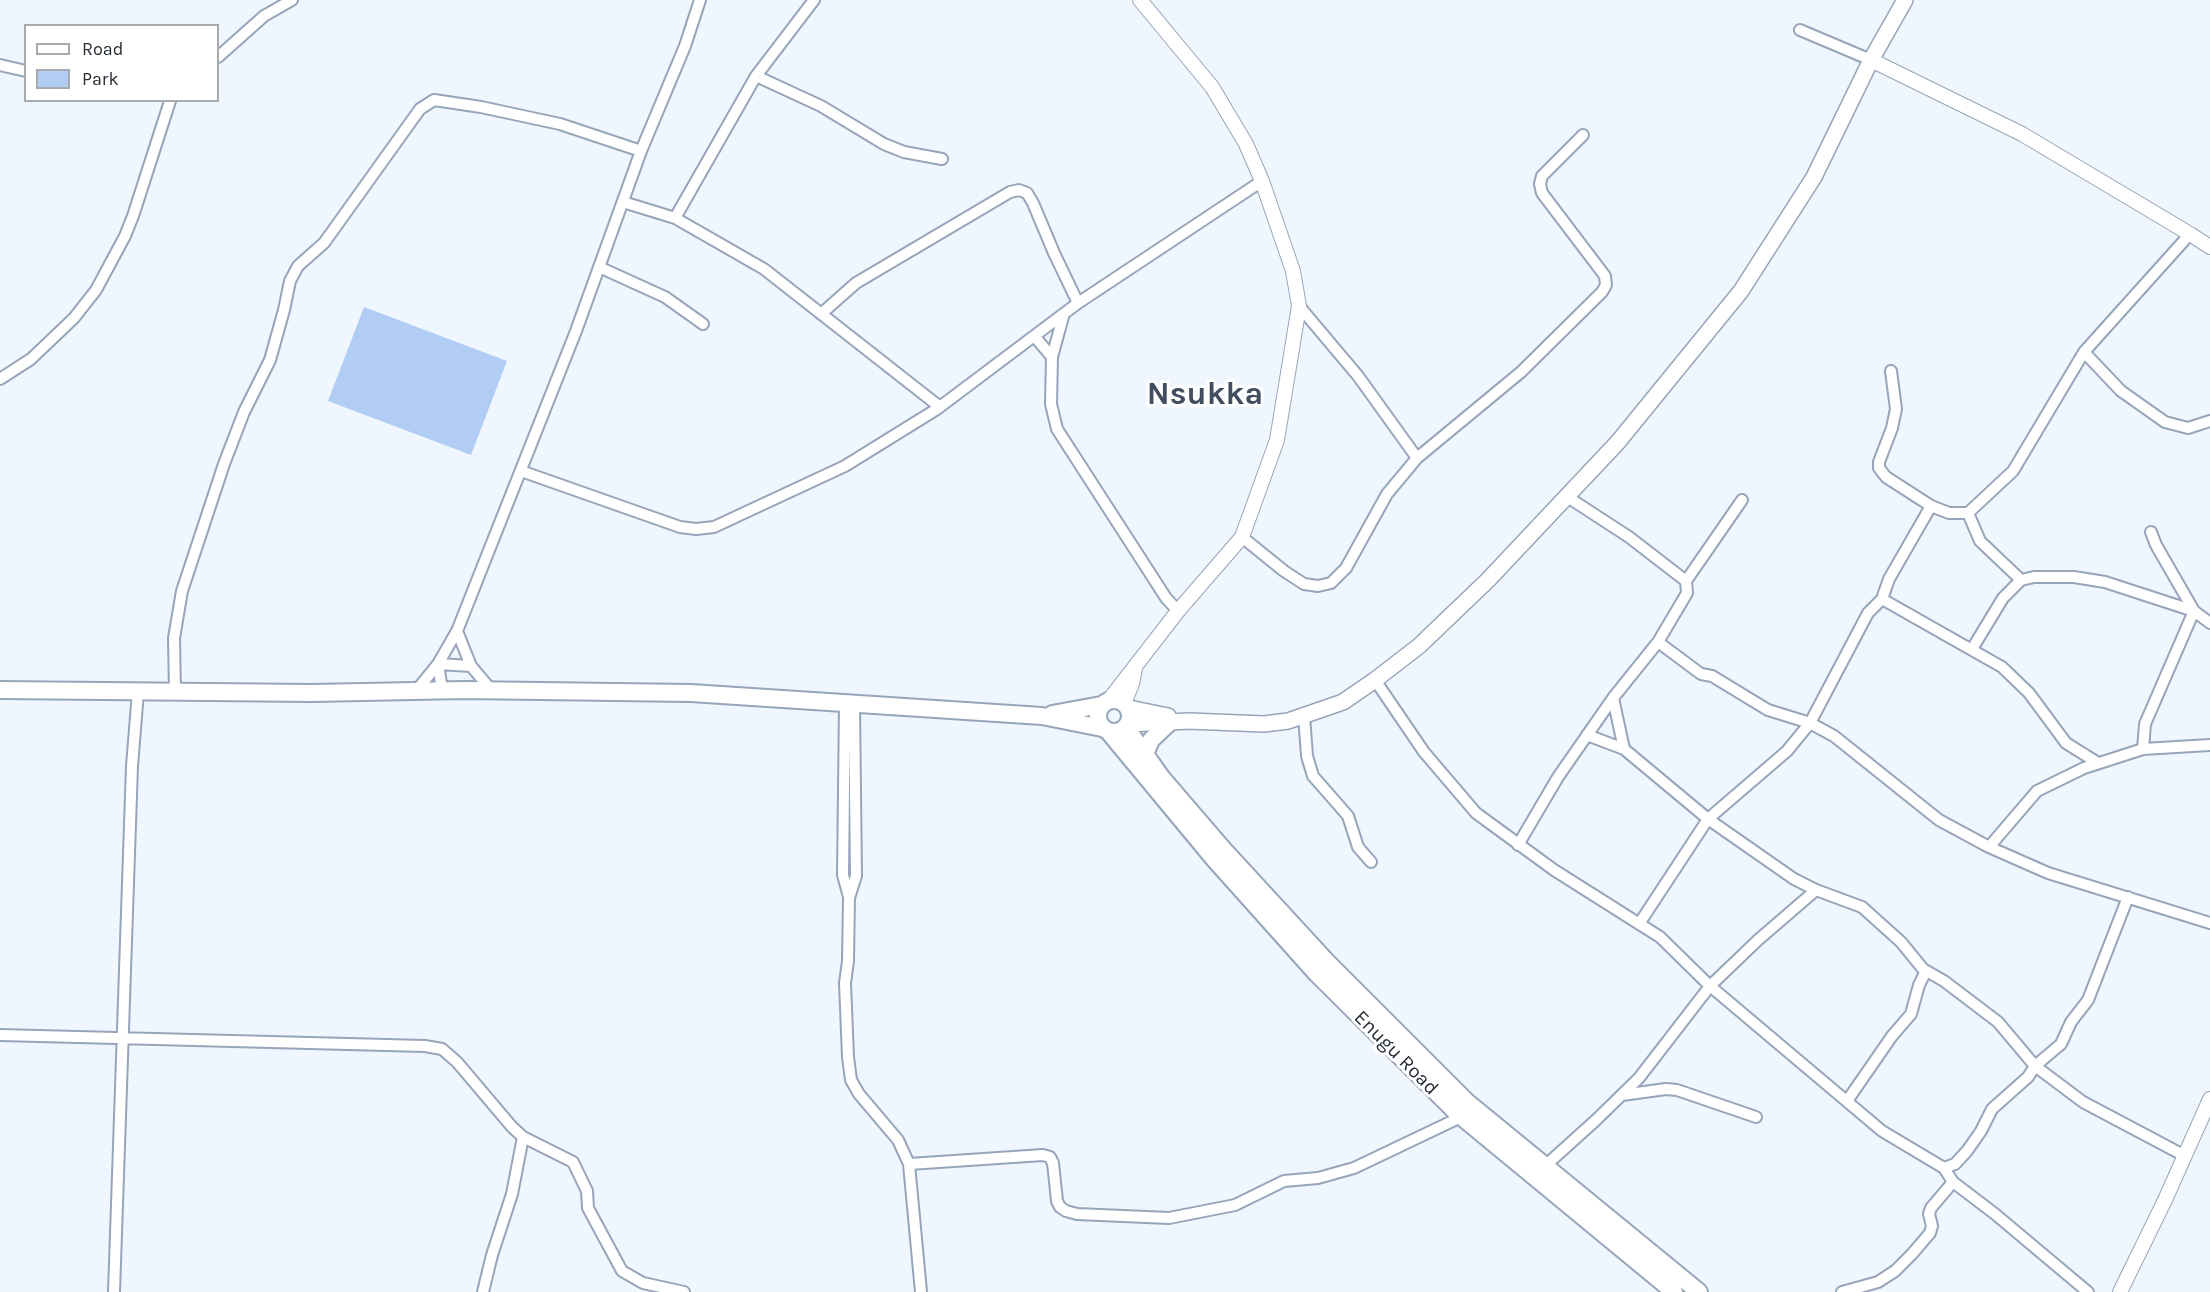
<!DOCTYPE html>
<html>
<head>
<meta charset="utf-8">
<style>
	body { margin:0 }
	#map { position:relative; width:2210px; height:1292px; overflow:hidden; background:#f0f6ff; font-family:Karla,sans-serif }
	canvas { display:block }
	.legend { position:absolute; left:24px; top:24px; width:195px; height:78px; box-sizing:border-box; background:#fff; border:2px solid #a8abae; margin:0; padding:8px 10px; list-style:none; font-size:18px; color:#262c34 }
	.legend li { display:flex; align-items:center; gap:12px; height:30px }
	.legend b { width:30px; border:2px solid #a8abae }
</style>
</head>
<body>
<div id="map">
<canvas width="2210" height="1292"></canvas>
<ul class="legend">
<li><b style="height:8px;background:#fff"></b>Road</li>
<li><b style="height:16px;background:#b1cdf4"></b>Park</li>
</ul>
</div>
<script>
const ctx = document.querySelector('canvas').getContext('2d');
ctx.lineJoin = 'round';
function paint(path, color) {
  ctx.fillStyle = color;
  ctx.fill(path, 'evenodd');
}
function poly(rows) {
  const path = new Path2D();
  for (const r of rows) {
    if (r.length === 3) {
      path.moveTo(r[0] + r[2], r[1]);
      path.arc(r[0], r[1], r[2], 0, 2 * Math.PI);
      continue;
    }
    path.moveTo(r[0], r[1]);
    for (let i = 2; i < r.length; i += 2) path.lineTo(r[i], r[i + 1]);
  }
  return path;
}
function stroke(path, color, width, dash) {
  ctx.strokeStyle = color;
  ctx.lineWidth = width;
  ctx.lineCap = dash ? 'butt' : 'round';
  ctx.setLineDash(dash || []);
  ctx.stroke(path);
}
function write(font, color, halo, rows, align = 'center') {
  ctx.font = font + ' Karla,sans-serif';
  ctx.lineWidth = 6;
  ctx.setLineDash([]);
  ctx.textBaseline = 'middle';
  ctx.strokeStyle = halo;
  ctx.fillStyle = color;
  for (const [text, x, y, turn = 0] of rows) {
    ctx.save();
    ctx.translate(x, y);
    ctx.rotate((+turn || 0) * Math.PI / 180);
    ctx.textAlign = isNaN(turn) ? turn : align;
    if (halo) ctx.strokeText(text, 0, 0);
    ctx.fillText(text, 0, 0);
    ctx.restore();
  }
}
paint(poly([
	[364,307,507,361,471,455,328,401]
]), '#b1cdf4');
const minor = poly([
	[1800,30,1871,60],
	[218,57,264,16,292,0],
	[0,65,26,71],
	[756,76,821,106,884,144,904,152,942,159],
	[623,202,675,218,764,269,940,407],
	[675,218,756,76,814,0],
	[599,267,665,297,703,324],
	[1299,306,1358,376,1417,458],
	[821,314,856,283,1010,192,1019,190,1027,193,1033,203,1054,253,1078,303],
	[1063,317,1052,357,1051,404,1057,429,1166,598,1178,611],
	[1035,337,1052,357],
	[2084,352,2121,391,2165,422,2188,428,2210,421],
	[1891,371,1896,409,1892,428,1879,462,1879,468,1886,477,1931,506],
	[0,379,31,359,74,318,96,290,125,236,133,216,170,101],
	[521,471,680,527,696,529,714,527,845,466,937,409,1078,303,1262,181],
	[1968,513,2013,471,2084,352,2190,234],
	[1242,537,1284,571,1304,584,1318,586,1331,583,1346,568,1387,494,1417,458,1521,372,1602,292,1606,285,1605,276,1542,193,1540,184,1542,176,1583,135],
	[1686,581,1742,500],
	[1882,599,1889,579,1931,506,1949,513,1968,513,1980,541,2021,580],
	[457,631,471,666,492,691],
	[1658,642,1701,674,1712,676,1768,710,1810,723,1868,613,1882,599,2002,667,2029,693,2066,743,2098,763],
	[1972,649,2003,598,2021,580,2034,577,2074,577,2105,582,2194,611,2210,623],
	[438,664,471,666],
	[438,664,442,690],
	[1375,680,1424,752,1476,813,1554,870,1660,937,1710,986,1882,1131,1944,1168,1953,1182,1995,1214,2088,1292],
	[416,691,438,664,457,631,576,331,641,151,685,46,700,0],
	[175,692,174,638,182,591,224,464,244,412,270,360,284,310,290,281,298,266,324,243,420,109,434,100,481,107,560,124,641,151],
	[1613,698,1624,749],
	[845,703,843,875,849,897],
	[854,704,856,876,849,898,848,961,845,983,848,1057,851,1080,859,1094,898,1140,909,1164,921,1292],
	[1304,716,1307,756,1313,776,1348,816,1358,847,1371,862],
	[1587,735,1624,749,1708,819,1794,879,1816,890,1862,907,1901,942,1923,969,1944,981,1998,1022,2035,1066,2083,1102,2185,1156],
	[2143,749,2145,724,2194,611,2156,545,2151,532],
	[1518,845,1558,777,1613,698,1658,642,1687,593,1686,581,1629,537,1566,496],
	[1989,847,2037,791,2084,768,2143,749,2210,745],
	[1639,924,1708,819,1787,751,1810,723,1834,736,1939,820,1989,847,2048,873,2210,923],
	[0,1035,425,1046,442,1049,457,1062,512,1127,523,1137,573,1162,587,1191,588,1208,622,1271,643,1283,684,1292],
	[1622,1095,1666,1089,1677,1090,1756,1117],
	[1847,1101,1892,1036,1911,1014,1919,985,1926,971],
	[909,1164,1043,1155,1050,1157,1053,1163,1057,1201,1060,1207,1066,1211,1077,1214,1169,1218,1235,1205,1284,1181,1318,1178,1354,1168,1461,1117],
	[1545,1166,1596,1120,1639,1078,1710,986,1758,940,1816,890],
	[1944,1168,1955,1164,1967,1151,1981,1131,1992,1109,2028,1077,2035,1066,2061,1044,2071,1022,2088,1000,2128,897],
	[114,1292,132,766,138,692],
	[483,1292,492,1255,512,1194,523,1137],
	[1842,1292,1878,1282,1895,1271,1912,1254,1930,1233,1932,1226,1929,1214,1931,1208,1953,1182]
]);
const tertiary = poly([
	[1871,60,2022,134,2190,234,2210,247],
	[1109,700,1178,611,1242,537,1277,440,1299,306,1293,271,1262,181,1246,144,1212,87,1140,0],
	[1124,703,1132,684,1135,668],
	[2120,1292,2165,1200,2210,1099]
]);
const secondary = poly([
	[1129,708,1168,716],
	[1129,724,1189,721,1264,724,1288,721,1343,702,1375,680,1419,646,1488,580,1618,442,1741,291,1814,177,1871,60,1905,0]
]);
const primary = poly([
	[0,690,312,693,464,690,691,693,1042,716,1102,728],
	[1114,716,16],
	[1052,714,1101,705],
	[1126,727,1162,778,1223,849,1327,962,1467,1102,1699,1292],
	[1108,731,1214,859,1316,973,1457,1113,1674,1292],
	[1145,754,1151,740,1170,722]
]);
stroke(minor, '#96a5b9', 14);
stroke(tertiary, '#96a5b9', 16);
stroke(secondary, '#96a5b9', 18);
stroke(primary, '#96a5b9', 20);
stroke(minor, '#fff', 10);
stroke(tertiary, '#fff', 14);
stroke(secondary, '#fff', 15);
stroke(primary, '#fff', 16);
write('20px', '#262c34', '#fff', [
	["Enugu Road",1396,1053,45]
]);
write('bold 32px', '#414e60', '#fff', [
	["Nsukka",1205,395]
]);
</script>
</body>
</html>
